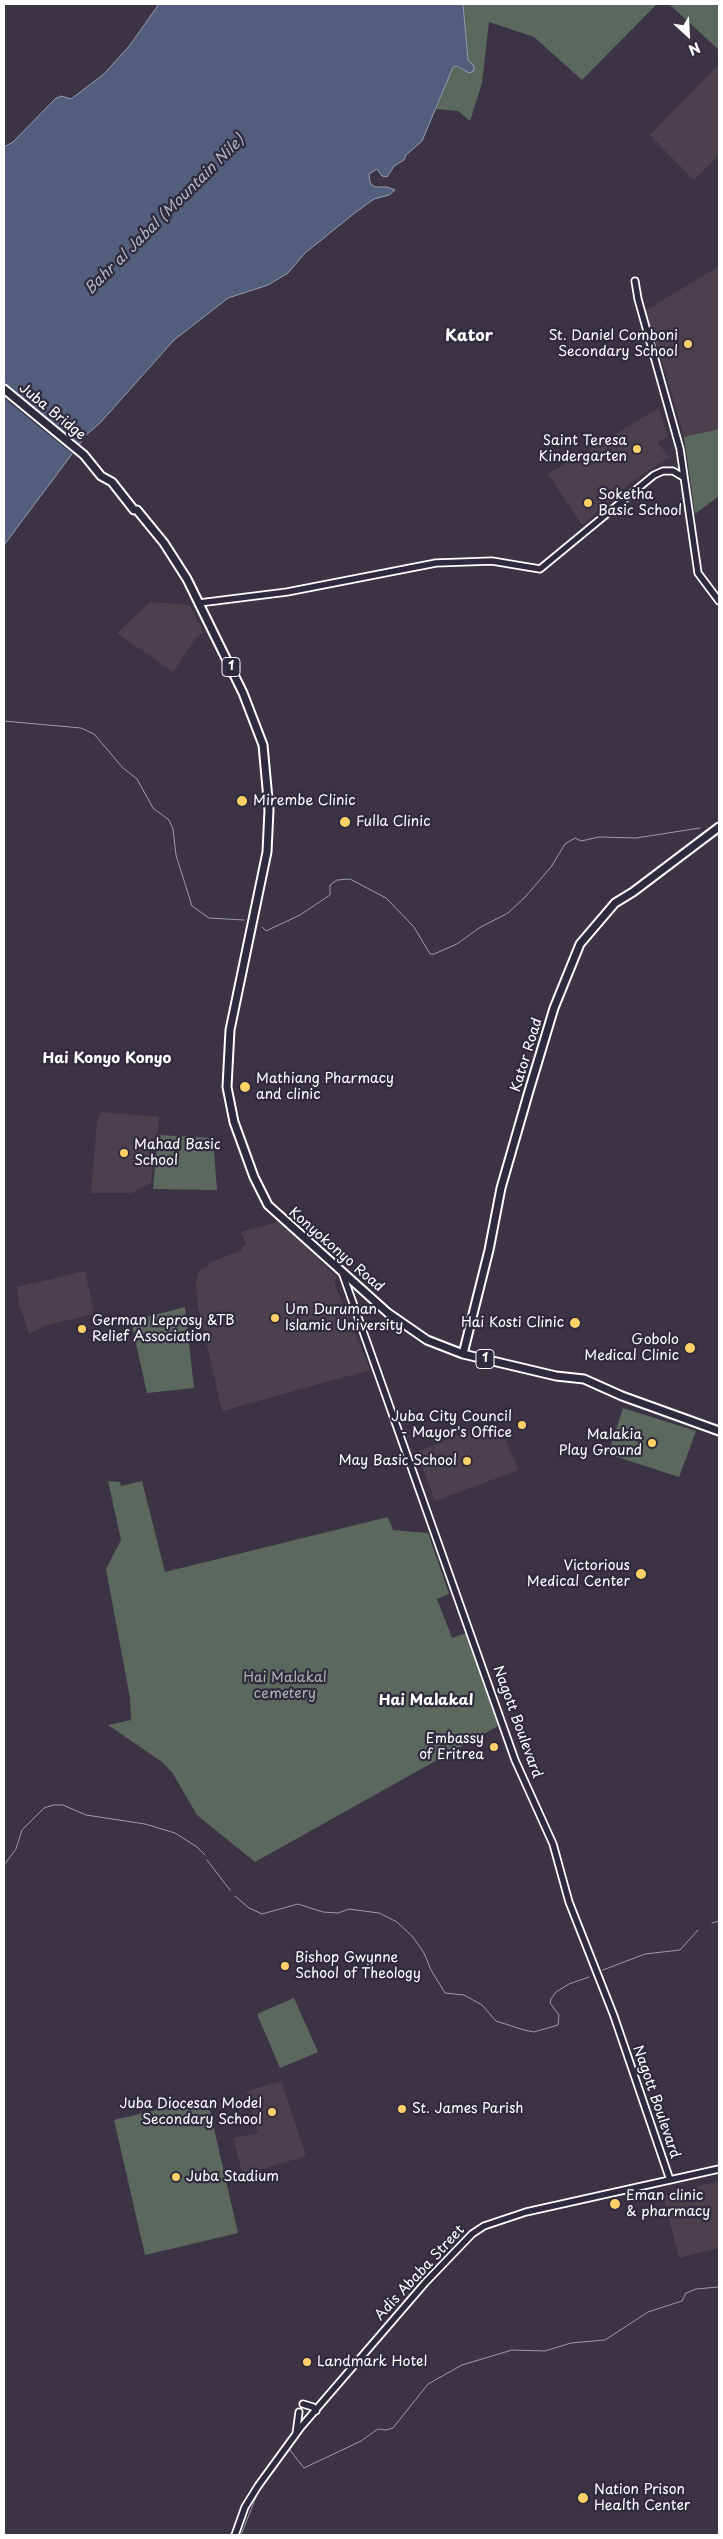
<!DOCTYPE html>
<html>
<head>
<meta charset="utf-8">
<style>
	body { margin:0 }
	#map { position:relative; width:723px; height:2539px; overflow:hidden; background:#3c3444; font-family:"Playpen Sans",sans-serif }
	canvas { display:block }
	.frame { position:absolute; inset:0; border:5px solid #fff; pointer-events:none }
	.north { position:absolute; left:663px; top:10px; width:50px; height:50px; -webkit-text-stroke:4px #2f2a3d; paint-order:stroke; rotate:155deg; font-size:14px; font-weight:700; line-height:20px; text-align:center; color:#fff }
	.north::after { content:''; display:block; margin:auto; width:18px; height:22px; background:#fff; clip-path:polygon(50% 0,100% 100%,50% 72%,0 100%) }
</style>
</head>
<body>
<div id="map">
<canvas width="723" height="2539"></canvas>
<div class="frame"></div>
<div class="north">N</div>
</div>
<script>
const ctx = document.querySelector('canvas').getContext('2d');
ctx.lineJoin = 'round';
function paint(path, color) {
  ctx.fillStyle = color;
  ctx.fill(path, 'evenodd');
}
function poly(rows) {
  const path = new Path2D();
  for (const r of rows) {
    path.moveTo(r[0], r[1]);
    for (let i = 2; i < r.length; i += 2) path.lineTo(r[i], r[i + 1]);
  }
  return path;
}
function stroke(path, color, width, dash) {
  ctx.strokeStyle = color;
  ctx.lineWidth = width;
  ctx.lineCap = dash ? 'butt' : 'round';
  ctx.setLineDash(dash || []);
  ctx.stroke(path);
}
function write(font, color, halo, rows, align = 'center') {
  ctx.font = font + ' "Playpen Sans",sans-serif';
  ctx.lineWidth = 4.5;
  ctx.setLineDash([]);
  ctx.textBaseline = 'middle';
  ctx.strokeStyle = halo;
  ctx.fillStyle = color;
  for (const [text, x, y, turn = 0] of rows) {
    ctx.save();
    ctx.translate(x, y);
    ctx.rotate((+turn || 0) * Math.PI / 180);
    ctx.textAlign = isNaN(turn) ? turn : align;
    if (halo) ctx.strokeText(text, 0, 0);
    ctx.fillText(text, 0, 0);
    ctx.restore();
  }
}
paint(poly([
	[719,64,719,155,694,180,650,135],
	[719,266,719,429,684,437,667,377,645,311],
	[659,408,668,437,657,442,669,457,633,481,582,525,548,474],
	[150,602,190,605,203,633,195,639,173,672,117,633],
	[101,1112,159,1117,151,1183,131,1193,91,1193,97,1122],
	[278,1222,297,1238,337,1278,334,1282,370,1370,222,1411,198,1306,196,1283,199,1271,216,1260,243,1250,242,1248,246,1244,241,1232],
	[85,1271,94,1314,47,1325,29,1334,19,1304,17,1287],
	[469,1430,503,1435,519,1470,435,1501,417,1452],
	[281,2081,306,2156,243,2175,233,2138,258,2133,247,2091],
	[719,2181,719,2248,679,2258,663,2196]
]), '#4c404c');
paint(poly([
	[463,4,657,4,582,80,534,37,489,22,482,83,470,121,458,111,436,109,451,69,455,66,469,73,471,63,468,60],
	[669,4,719,4,719,50],
	[719,429,719,496,695,514,684,437],
	[158,1135,213,1138,217,1190,153,1189],
	[185,1307,194,1388,147,1393,131,1321],
	[623,1408,696,1431,679,1477,608,1454],
	[108,1481,120,1482,121,1486,142,1481,165,1572,388,1517,393,1530,428,1533,449,1594,437,1599,452,1638,466,1633,498,1726,255,1862,197,1815,172,1772,162,1762,108,1725,131,1720,130,1698,106,1569,121,1540],
	[294,1998,318,2052,280,2068,257,2014],
	[207,2098,238,2233,145,2255,114,2120]
]), '#5a685e');
const water = poly([
	[159,4,463,4,468,60,474,66,474,71,469,73,457,66,453,67,422,141,406,155,404,160,394,166,387,177,382,176,377,169,369,174,370,183,375,187,387,187,395,190,389,195,374,199,356,212,305,253,288,273,268,285,228,298,174,340,100,423,87,434,4,545,4,147,13,142,55,99,61,96,71,99,104,74,130,45,159,4]
]);
paint(water, '#525e7b');
stroke(water, '#979eb0', 1);
paint(poly([
	[4,385,81,447,74,455,4,398]
]), '#3c3444');
stroke(poly([
	[4,721,81,728,94,734,123,768,137,779,153,808,169,820,173,829,176,855,192,906,209,918,244,920],
	[262,927,266,931,300,915,330,895,330,885,337,880,350,879,386,898,414,927,430,954,434,954,457,944,479,928,508,913,526,896,551,867,565,844,575,838,581,841,599,837,636,838,700,828],
	[207,1860,230,1890],
	[4,1865,16,1849,22,1830,44,1808,53,1805,63,1805,86,1815,145,1824,175,1833,197,1847,205,1855],
	[235,1896,249,1908,262,1914,298,1904,323,1912,338,1913,349,1909,379,1913,397,1922,413,1937,424,1953,431,1970,445,1993,464,1995,482,2005,496,2021,524,2030,534,2032,558,2025,559,2015,550,2003,551,1999,556,1992,569,1984,589,1977],
	[712,1923,719,1921],
	[603,1970,645,1954,680,1950,698,1930],
	[279,2462,290,2450,304,2468,361,2441,378,2429,386,2430,393,2428,428,2384,462,2365,512,2350,545,2351,571,2343,605,2340,648,2312,682,2301,686,2293,696,2289,719,2287],
	[241,2535,258,2492,266,2479]
]), '#979eb0', 1);
const minor = poly([
	[635,281,638,299,680,449,698,573,719,601],
	[199,603,287,592,436,563,492,561,540,569,654,475,663,471,673,471,683,477],
	[342,1272,515,1760,553,1844,569,1902,614,2016,670,2180],
	[303,2404,313,2407,316,2411],
	[296,2434,299,2412],
	[235,2535,245,2507,258,2486,301,2427,425,2283,472,2234,484,2226,526,2212,719,2169]
]);
const major = poly([
	[4,389,84,455,101,476,112,482,134,510,137,510,164,543,187,579,243,693,263,745,269,810,267,852,230,1030,227,1087,234,1122,254,1177,268,1205,388,1313,427,1340,463,1354,556,1376,584,1379,622,1396,719,1431],
	[463,1354,489,1250,501,1188,529,1091,554,1008,580,944,615,903,633,892,719,827]
]);
stroke(minor, '#fff', 9);
stroke(major, '#fff', 11);
stroke(minor, '#2f2a3d', 5.5);
stroke(major, '#2f2a3d', 7);
for (const [x, y, r, color] of [
	[688,344,5,"#ffd166"],
	[637,449,5,"#ffd166"],
	[588,503,5,"#ffd166"],
	[242,801,6,"#ffd166"],
	[345,822,6,"#ffd166"],
	[245,1087,6,"#ffd166"],
	[124,1153,5,"#ffd166"],
	[275,1318,5,"#ffd166"],
	[575,1323,6,"#ffd166"],
	[82,1329,5,"#ffd166"],
	[690,1348,6,"#ffd166"],
	[522,1425,5,"#ffd166"],
	[652,1443,5,"#ffd166"],
	[467,1461,5,"#ffd166"],
	[641,1574,6,"#ffd166"],
	[494,1747,5,"#ffd166"],
	[285,1966,5,"#ffd166"],
	[402,2109,5,"#ffd166"],
	[272,2112,5,"#ffd166"],
	[176,2177,5,"#ffd166"],
	[615,2204,6,"#ffd166"],
	[307,2362,5,"#ffd166"],
	[583,2498,6,"#ffd166"]
]) {
  const dot = new Path2D();
  dot.arc(x, y, r, 0, 2 * Math.PI);
  ctx.fillStyle = color;
  ctx.fill(dot);
  stroke(dot, '#2f2a3d', 2);
}
for (const [x, y, w] of [
	[231,667,18],
	[485,1359,18]
]) {
  const box = new Path2D();
  box.roundRect(x - w / 2, y - 9.5, w, 19, 4);
  ctx.fillStyle = '#2f2a3d';
  ctx.fill(box);
  stroke(box, '#fff', 1);
}
write('bold 12px', '#fff', null, [
	["1",231,667],
	["1",485,1359]
]);
write('14px', '#fff', '#2f2a3d', [
	["St. Daniel Comboni",678,336,"right"],
	["Secondary School",678,352,"right"],
	["Saint Teresa",627,441,"right"],
	["Kindergarten",627,457,"right"],
	["Soketha",598,495],
	["Basic School",598,511],
	["Mirembe Clinic",253,801],
	["Fulla Clinic",356,822],
	["Mathiang Pharmacy",256,1079],
	["and clinic",256,1095],
	["Mahad Basic",134,1145],
	["School",134,1161],
	["Um Duruman",285,1310],
	["Islamic University",285,1326],
	["German Leprosy &TB",92,1321],
	["Relief Association",92,1337],
	["Hai Kosti Clinic",564,1323,"right"],
	["Gobolo",679,1340,"right"],
	["Medical Clinic",679,1356,"right"],
	["Juba City Council",512,1417,"right"],
	["- Mayor's Office",512,1433,"right"],
	["Malakia",642,1435,"right"],
	["Play Ground",642,1451,"right"],
	["May Basic School",457,1461,"right"],
	["Victorious",630,1566,"right"],
	["Medical Center",630,1582,"right"],
	["Embassy",484,1739,"right"],
	["of Eritrea",484,1755,"right"],
	["Bishop Gwynne",295,1958],
	["School of Theology",295,1974],
	["Juba Diocesan Model",262,2104,"right"],
	["Secondary School",262,2120,"right"],
	["St. James Parish",412,2109],
	["Juba Stadium",186,2177],
	["Eman clinic",626,2196],
	["& pharmacy",626,2212],
	["Landmark Hotel",317,2362],
	["Nation Prison",594,2490],
	["Health Center",594,2506]
], 'left');
write('14px', '#fff', '#2f2a3d', [
	["Juba Bridge",52,412,39],
	["Kator Road",527,1055,-73],
	["Konyokonyo Road",336,1250,41],
	["Nagott Boulevard",517,1722,70],
	["Nagott Boulevard",656,2102,71],
	["Adis Ababa Street",420,2273,-47]
]);
write('14px', '#acb4ae', '#2f2a3d', [
	["Hai Malakal",285,1678],
	["cemetery",285,1694]
]);
write('italic 15px', '#b1b7c4', '#2f2a3d', [
	["Bahr al Jabal (Mountain Nile)",165,215,-45]
]);
write('bold 15px', '#fff', '#2f2a3d', [
	["Hai Konyo Konyo",107,1059],
	["Hai Malakal",426,1701]
]);
write('bold 16px', '#fff', '#2f2a3d', [
	["Kator",469,337]
]);
</script>
</body>
</html>
